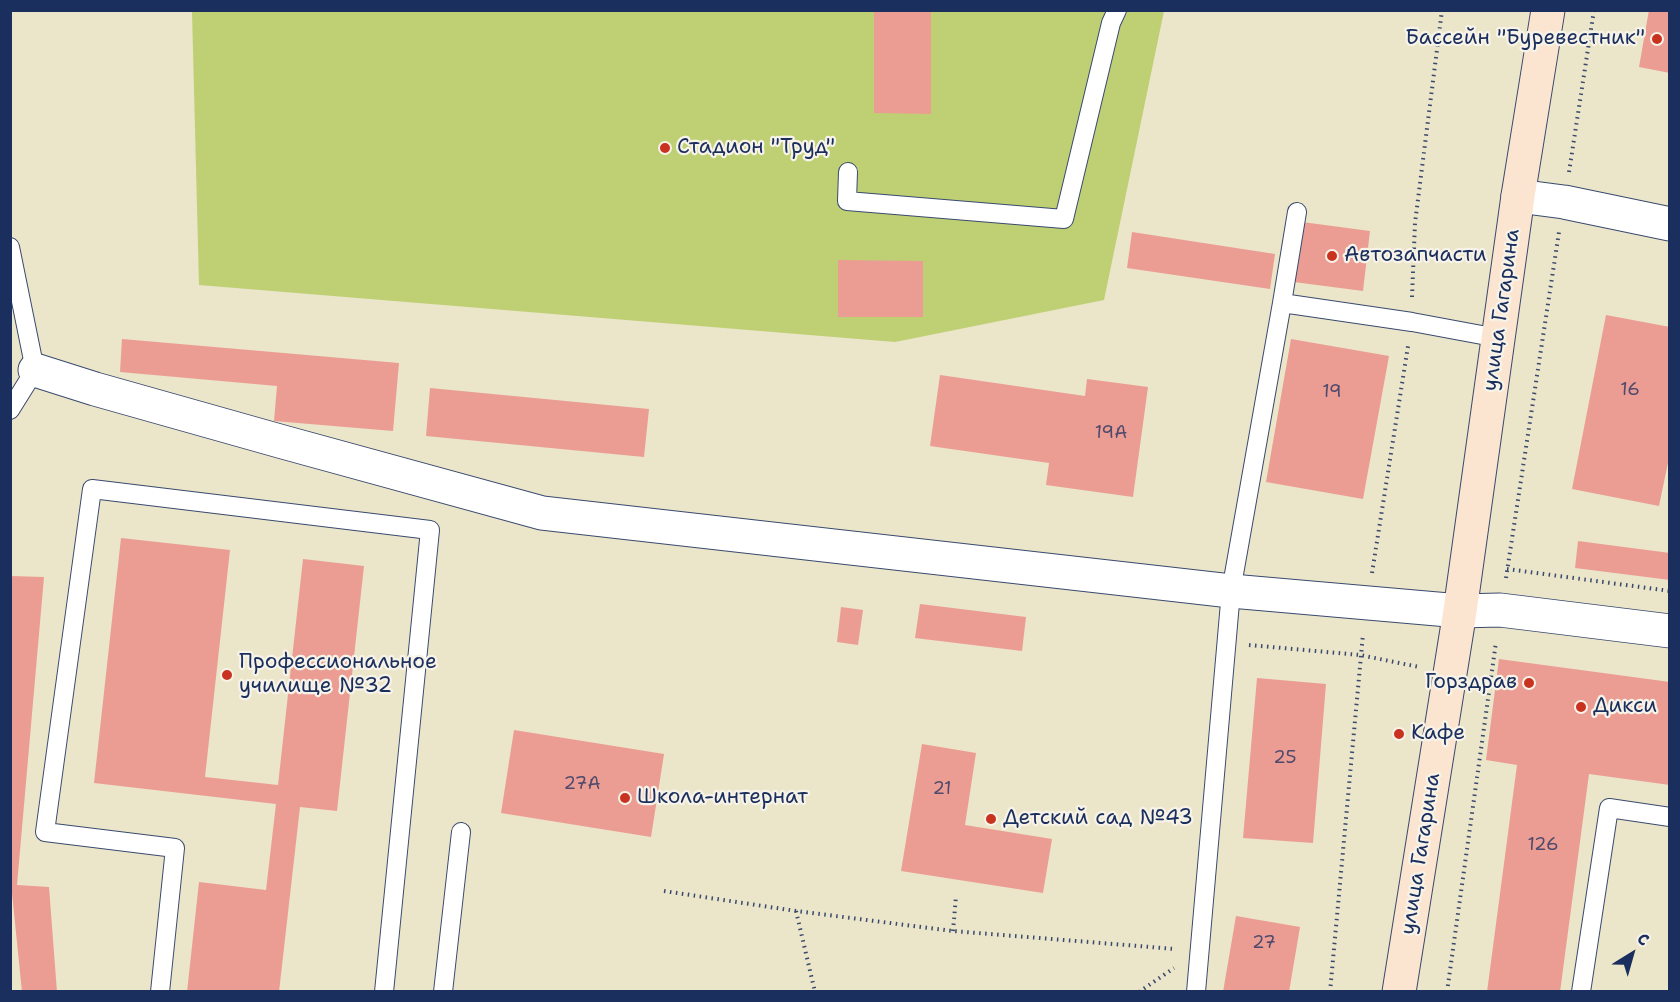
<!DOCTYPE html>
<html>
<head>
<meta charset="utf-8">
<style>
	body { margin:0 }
	#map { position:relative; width:1680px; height:1002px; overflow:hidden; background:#ebe5c9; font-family:"Shantell Sans",sans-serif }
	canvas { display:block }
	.frame { position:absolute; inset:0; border:12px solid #1b2f5e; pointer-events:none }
	.north { position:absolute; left:1602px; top:924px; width:60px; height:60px; -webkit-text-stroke:4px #f7f3e8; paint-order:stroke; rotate:37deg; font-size:16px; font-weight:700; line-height:24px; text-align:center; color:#1b2f5e }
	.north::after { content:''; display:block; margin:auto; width:21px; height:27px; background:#1b2f5e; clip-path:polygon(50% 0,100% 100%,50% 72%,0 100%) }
</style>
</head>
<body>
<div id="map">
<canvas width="1680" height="1002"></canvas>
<div class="frame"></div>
<div class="north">С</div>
</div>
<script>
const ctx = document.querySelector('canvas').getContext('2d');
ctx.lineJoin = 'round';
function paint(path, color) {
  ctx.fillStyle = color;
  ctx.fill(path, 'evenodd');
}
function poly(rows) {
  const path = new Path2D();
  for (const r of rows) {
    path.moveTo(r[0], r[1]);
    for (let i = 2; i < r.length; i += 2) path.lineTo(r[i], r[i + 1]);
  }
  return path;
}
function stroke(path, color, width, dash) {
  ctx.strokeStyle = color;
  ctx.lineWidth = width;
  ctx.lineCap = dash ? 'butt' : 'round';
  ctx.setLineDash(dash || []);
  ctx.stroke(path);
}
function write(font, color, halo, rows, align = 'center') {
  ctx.font = font + ' "Shantell Sans",sans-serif';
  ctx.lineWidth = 4.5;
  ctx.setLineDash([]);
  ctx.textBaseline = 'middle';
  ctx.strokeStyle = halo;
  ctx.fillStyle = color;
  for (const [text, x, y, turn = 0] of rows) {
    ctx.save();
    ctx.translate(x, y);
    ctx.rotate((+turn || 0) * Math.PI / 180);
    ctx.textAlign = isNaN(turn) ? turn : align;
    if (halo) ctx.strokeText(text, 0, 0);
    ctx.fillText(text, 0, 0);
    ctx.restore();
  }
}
paint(poly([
	[192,11,1164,11,1104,300,895,342,199,285]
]), '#bed073');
paint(poly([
	[874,10,931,10,931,114,874,113],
	[1649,10,1670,10,1670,73,1639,67],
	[1302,222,1370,231,1363,291,1294,282],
	[1132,232,1275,254,1270,289,1127,268],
	[838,260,923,261,923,317,838,317],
	[1606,315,1670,327,1670,453,1659,506,1572,489],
	[122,339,399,363,393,431,274,421,277,386,120,372],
	[1291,339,1389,356,1363,499,1266,482],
	[940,375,1085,396,1087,379,1148,387,1133,497,1046,485,1049,463,930,446],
	[430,388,649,409,644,457,426,436],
	[121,538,230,550,205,777,278,785,303,559,364,566,337,811,300,807,279,992,187,992,199,882,266,890,276,804,94,783],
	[1578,541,1670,553,1670,580,1575,568],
	[10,576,44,577,17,885,49,887,57,992,22,992,12,893,10,893],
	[920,604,1026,617,1022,651,915,638],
	[841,607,863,610,858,645,837,642],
	[1499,659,1670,682,1670,785,1589,774,1560,992,1487,992,1517,765,1486,760],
	[1257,678,1326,684,1313,843,1243,838],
	[514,730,664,754,651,837,501,813],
	[922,744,976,753,965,825,1052,839,1043,893,901,871],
	[1236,916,1300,927,1289,992,1223,992]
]), '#eb9d94');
const service = poly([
	[848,172,847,201,1064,219,1111,23,1117,10],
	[10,247,35,370,10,410],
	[1282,303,1297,212],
	[160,992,175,848,45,832,92,489,430,530,384,992],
	[443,992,461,832],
	[1196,992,1231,591,1282,303,1412,322,1498,338],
	[1581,992,1609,808,1670,817]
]);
const minor = poly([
	[1518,196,1564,202,1670,224],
	[35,370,95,389,283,442,542,513,1231,591,1460,611,1500,610,1670,631]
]);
const secondary = poly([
	[1399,992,1460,611,1518,196,1548,10]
]);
stroke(service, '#3a4a6e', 20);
stroke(minor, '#3a4a6e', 35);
stroke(secondary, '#3a4a6e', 35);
stroke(poly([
	[1569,172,1594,10],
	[1412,297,1415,223,1442,10],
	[1507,569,1670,591],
	[1372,573,1408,346],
	[1506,578,1559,232],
	[1249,645,1360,655,1419,667],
	[664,891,796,911,953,931,1175,949],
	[796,911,815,992],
	[953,931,956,896],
	[1139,992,1174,968],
	[1330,992,1363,634],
	[1447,992,1496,642]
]), '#3a4a6e', 4, [1.5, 4.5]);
stroke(service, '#fff', 18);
stroke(minor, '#fff', 33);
stroke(secondary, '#fce5d0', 33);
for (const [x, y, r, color] of [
	[1657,39,6,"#c8321e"],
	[665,148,6,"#c8321e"],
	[1332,256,6,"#c8321e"],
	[227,675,6,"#c8321e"],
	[1529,683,6,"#c8321e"],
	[1581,707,6,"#c8321e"],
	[1399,734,6,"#c8321e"],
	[625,798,6,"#c8321e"],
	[991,819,6,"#c8321e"]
]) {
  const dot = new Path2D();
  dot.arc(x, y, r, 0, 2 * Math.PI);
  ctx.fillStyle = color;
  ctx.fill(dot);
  stroke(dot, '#f7f3e8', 2);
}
write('18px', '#4f4a6c', null, [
	["16",1630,390],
	["19",1332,392],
	["19А",1111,433],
	["25",1285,758],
	["27А",582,784],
	["21",942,789],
	["126",1543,845],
	["27",1264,943]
]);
write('21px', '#1b2f5e', '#f7f3e8', [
	["Бассейн \"Буревестник\"",1645,39,"right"],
	["Стадион \"Труд\"",677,148],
	["Автозапчасти",1344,256],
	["Профессиональное",239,663],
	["училище №32",239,687],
	["Горздрав",1517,683,"right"],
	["Дикси",1593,707],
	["Кафе",1411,734],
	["Школа-интернат",637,798],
	["Детский сад №43",1003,819]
], 'left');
write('21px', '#1b2f5e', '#f7f3e8', [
	["улица Гагарина",1502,310,-82],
	["улица Гагарина",1421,854,-81]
]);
</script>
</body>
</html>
